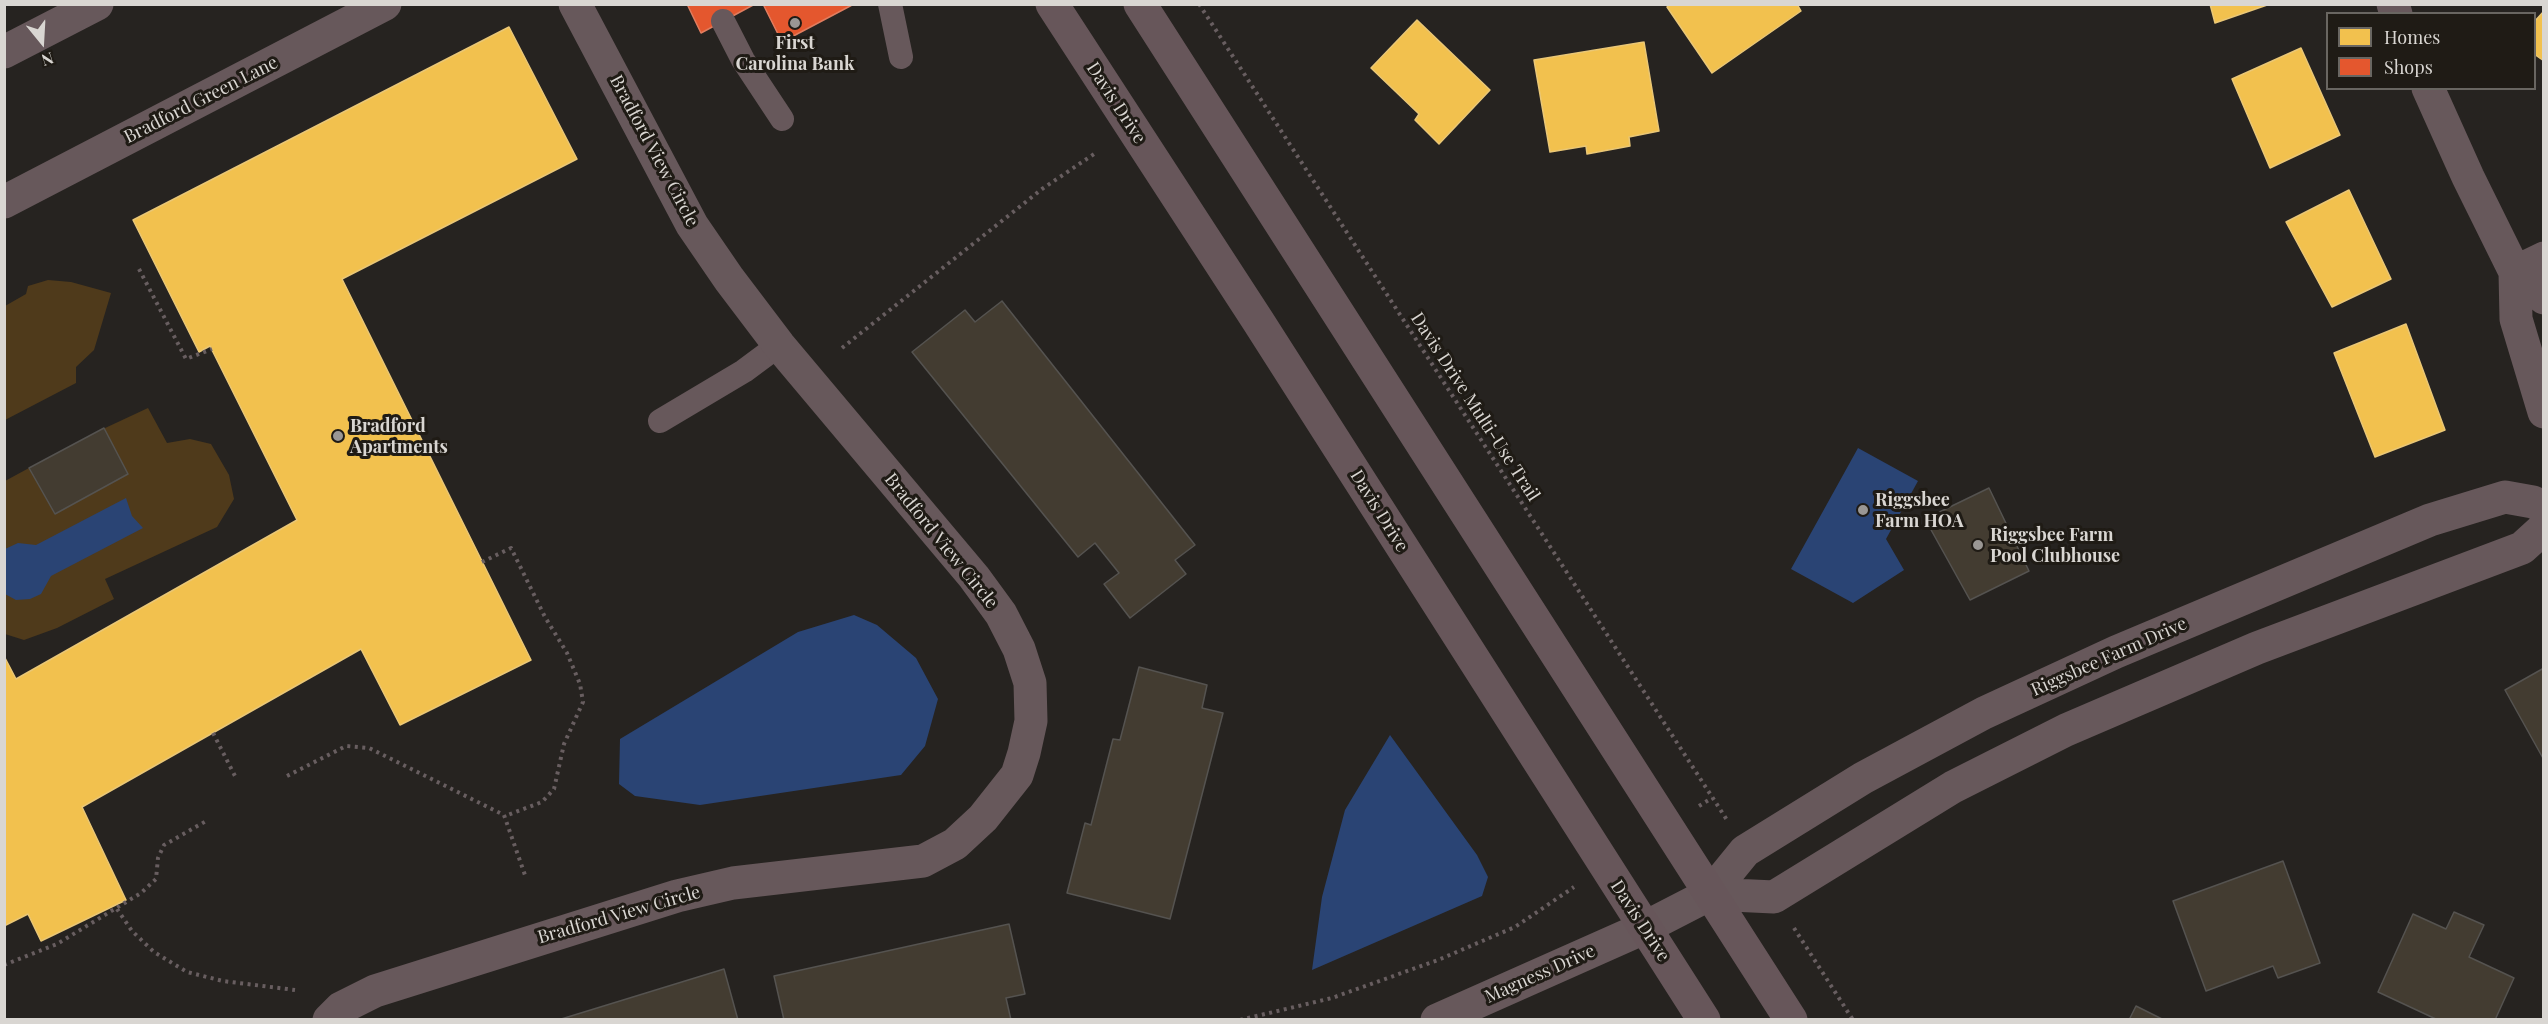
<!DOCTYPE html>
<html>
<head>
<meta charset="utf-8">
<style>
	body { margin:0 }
	#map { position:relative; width:2548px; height:1024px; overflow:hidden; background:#262320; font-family:"Playfair Display",serif }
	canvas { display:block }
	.frame { position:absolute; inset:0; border:6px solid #d9d6d2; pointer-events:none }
	.legend { position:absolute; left:2326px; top:12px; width:210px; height:78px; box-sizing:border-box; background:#1f1b15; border:2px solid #696661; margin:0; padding:8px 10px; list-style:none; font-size:18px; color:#d9d6d2 }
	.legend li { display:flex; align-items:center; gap:12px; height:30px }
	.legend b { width:30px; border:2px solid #696661 }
	.north { position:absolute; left:12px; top:12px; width:60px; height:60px; -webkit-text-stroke:4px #1f1b15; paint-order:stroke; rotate:162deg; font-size:16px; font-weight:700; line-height:24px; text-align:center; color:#d9d6d2 }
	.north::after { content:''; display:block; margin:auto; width:21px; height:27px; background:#d9d6d2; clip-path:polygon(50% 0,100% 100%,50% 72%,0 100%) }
</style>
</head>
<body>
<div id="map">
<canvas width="2548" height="1024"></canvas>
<div class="frame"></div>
<ul class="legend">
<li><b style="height:16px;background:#f2c14e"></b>Homes</li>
<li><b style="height:16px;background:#e4572e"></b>Shops</li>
</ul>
<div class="north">N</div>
</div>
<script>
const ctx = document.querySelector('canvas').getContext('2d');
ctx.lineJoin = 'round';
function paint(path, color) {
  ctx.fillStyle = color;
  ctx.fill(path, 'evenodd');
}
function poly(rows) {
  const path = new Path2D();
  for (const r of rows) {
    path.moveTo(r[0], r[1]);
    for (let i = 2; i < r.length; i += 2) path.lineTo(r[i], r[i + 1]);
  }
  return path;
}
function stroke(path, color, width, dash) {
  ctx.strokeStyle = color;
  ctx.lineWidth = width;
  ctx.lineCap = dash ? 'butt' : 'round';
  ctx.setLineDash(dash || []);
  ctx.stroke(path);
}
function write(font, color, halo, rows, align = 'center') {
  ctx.font = font + ' "Playfair Display",serif';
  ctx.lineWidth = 6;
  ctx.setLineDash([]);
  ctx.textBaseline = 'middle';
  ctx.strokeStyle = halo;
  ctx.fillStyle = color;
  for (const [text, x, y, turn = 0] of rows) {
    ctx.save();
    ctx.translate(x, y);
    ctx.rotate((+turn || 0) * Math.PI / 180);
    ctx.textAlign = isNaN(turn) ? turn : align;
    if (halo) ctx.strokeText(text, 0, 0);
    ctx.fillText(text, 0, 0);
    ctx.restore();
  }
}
paint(poly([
	[48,280,71,282,111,293,94,350,76,367,76,383,5,420,5,306,26,294,28,286],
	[148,408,167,443,190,439,211,444,229,475,234,499,217,527,105,579,114,599,57,628,24,640,5,634,5,481,29,468,56,513,128,474,103,429]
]), '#4f3a1b');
paint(poly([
	[1858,448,1918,481,1886,539,1904,570,1853,603,1791,569],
	[126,498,132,516,143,528,51,576,41,594,30,599,16,600,5,594,5,549,18,543,36,545],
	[854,615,877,625,916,658,938,699,925,746,901,775,700,805,635,796,619,784,620,739,798,632],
	[1390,735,1477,855,1488,877,1482,896,1312,970,1322,897,1345,810]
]), '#2a4474');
const homes = poly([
	[1670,4,1797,4,1801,11,1712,73,1667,7,1670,4],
	[2210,4,2270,4,2215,23,2210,4],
	[2544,11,2544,61,2534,54,2534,22,2544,11],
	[1417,20,1490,90,1439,144,1415,120,1419,114,1371,68,1417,20],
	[509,27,577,159,342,279,531,660,400,725,361,649,82,807,126,900,41,941,28,914,4,926,4,656,16,679,297,520,210,346,199,352,133,220,509,27],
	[1644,42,1659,131,1629,137,1630,146,1587,154,1586,146,1550,152,1534,60,1644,42],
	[2301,48,2340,135,2270,168,2232,79,2301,48],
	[2349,190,2391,279,2332,307,2286,222,2349,190],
	[2406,324,2445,430,2375,457,2334,353,2406,324]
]);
paint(homes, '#f2c14e');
stroke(homes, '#eac776', 1.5);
const shops = poly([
	[687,4,755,4,701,33,687,4],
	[763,4,854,4,782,42,763,4]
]);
paint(shops, '#e4572e');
stroke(shops, '#e17d5f', 1.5);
const building = poly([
	[1002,301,1195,545,1175,560,1186,574,1130,618,1104,584,1119,573,1095,543,1078,557,912,352,965,310,975,322,1002,301],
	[104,428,128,474,55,514,29,468,104,428],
	[1989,488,2029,571,1970,600,1925,519,1989,488],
	[1139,667,1207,685,1202,708,1223,713,1170,919,1067,893,1085,823,1091,825,1113,739,1120,740,1139,667],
	[2544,668,2544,760,2505,690,2544,668],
	[2283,861,2320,963,2278,978,2273,966,2206,991,2173,901,2283,861],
	[2454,912,2484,925,2469,957,2514,978,2495,1020,2438,1020,2378,992,2413,914,2446,929,2454,912],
	[1009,924,1025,994,1006,998,1011,1020,784,1020,774,976,1009,924],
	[724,969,738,1020,558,1020,724,969],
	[2136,1006,2164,1020,2129,1020,2136,1006]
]);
paint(building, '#433c31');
stroke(building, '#555350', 1.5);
stroke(poly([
	[1199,4,1727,820],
	[139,269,186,359,212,349],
	[842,348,1042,189,1097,152],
	[482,562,511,548,545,617,567,653,580,684,583,702,564,744,554,789,542,802,505,816],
	[213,733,235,776],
	[287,776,346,746,369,748,504,815,526,878],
	[1699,806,1712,798],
	[117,909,132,931,154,952,187,972,223,981,295,990],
	[1794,928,1853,1020],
	[4,965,57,944,141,893,156,879,158,858,164,845,208,820],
	[1240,1020,1332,998,1438,960,1515,927,1574,887]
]), '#685e60', 4, [3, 4.5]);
stroke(poly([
	[890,4,901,57],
	[723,21,743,60,782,119],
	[660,421,744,371,779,345]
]), '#67585b', 24);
stroke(poly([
	[2393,4,2396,14],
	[4,52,97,4],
	[2428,88,2468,177,2515,272,2544,298],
	[4,202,385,4],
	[2515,272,2516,319,2544,412],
	[2515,272,2544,258],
	[1710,894,1774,897,1953,787,2066,730,2257,648,2522,548,2544,528],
	[329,1020,341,1008,375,991,677,896,733,883,923,861,955,844,983,818,1017,775,1024,753,1031,721,1030,683,1019,649,1001,614,974,577,779,345,729,279,692,225,575,4],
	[1437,1020,1644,928,1710,894,1745,851,1863,778,1984,713,2116,652,2430,520,2505,497,2533,502,2544,507]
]), '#67585b', 33);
stroke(poly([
	[1052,4,1258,321,1704,1020],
	[1140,4,1791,1020]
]), '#67565a', 33);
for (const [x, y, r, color] of [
	[795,23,6,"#9a9794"],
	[338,436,6,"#9a9794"],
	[1863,510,6,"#9a9794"],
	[1978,545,6,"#9a9794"]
]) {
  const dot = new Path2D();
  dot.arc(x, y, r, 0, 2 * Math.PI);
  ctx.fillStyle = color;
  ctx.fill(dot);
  stroke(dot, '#1f1b15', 2);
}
write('bold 18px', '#d9d6d2', '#1f1b15', [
	["First",795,43,"center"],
	["Carolina Bank",795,64,"center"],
	["Bradford",350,426],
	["Apartments",350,447],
	["Riggsbee",1875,500],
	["Farm HOA",1875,521],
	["Riggsbee Farm",1990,535],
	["Pool Clubhouse",1990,556]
], 'left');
write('18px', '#d9d6d2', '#1f1b15', [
	["Bradford Green Lane",201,100,-27],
	["Davis Drive",1116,103,57],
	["Bradford View Circle",654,151,62],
	["Davis Drive Multi-Use Trail",1475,407,57],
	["Davis Drive",1379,511,58],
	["Bradford View Circle",941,541,51],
	["Riggsbee Farm Drive",2109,657,-24],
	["Bradford View Circle",619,915,-16],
	["Davis Drive",1640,921,57],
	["Magness Drive",1540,974,-24]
]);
</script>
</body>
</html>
